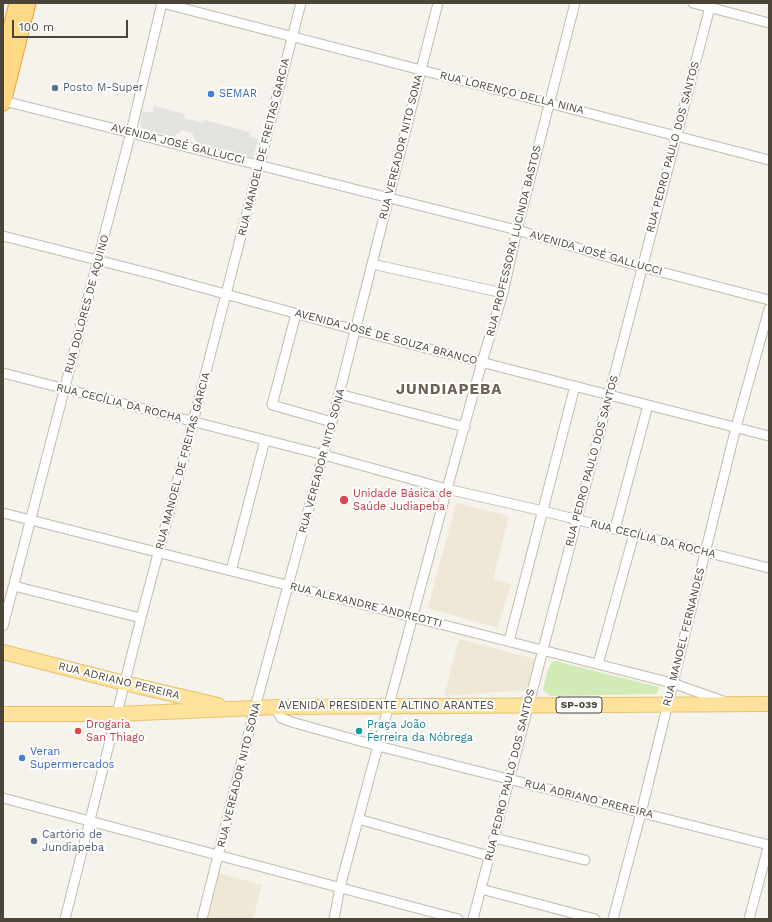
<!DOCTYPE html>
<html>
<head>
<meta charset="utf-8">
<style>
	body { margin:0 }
	#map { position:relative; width:772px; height:922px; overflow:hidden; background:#f6f3ec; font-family:"Work Sans",sans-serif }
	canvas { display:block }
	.frame { position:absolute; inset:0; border:4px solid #4b4439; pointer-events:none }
	.scale { position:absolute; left:12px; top:20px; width:116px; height:18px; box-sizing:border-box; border:2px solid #4b4439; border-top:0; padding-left:5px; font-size:12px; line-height:14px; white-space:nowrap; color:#4b4439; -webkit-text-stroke:3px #fff; paint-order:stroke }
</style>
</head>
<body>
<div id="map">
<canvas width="772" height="922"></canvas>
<div class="frame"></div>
<div class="scale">100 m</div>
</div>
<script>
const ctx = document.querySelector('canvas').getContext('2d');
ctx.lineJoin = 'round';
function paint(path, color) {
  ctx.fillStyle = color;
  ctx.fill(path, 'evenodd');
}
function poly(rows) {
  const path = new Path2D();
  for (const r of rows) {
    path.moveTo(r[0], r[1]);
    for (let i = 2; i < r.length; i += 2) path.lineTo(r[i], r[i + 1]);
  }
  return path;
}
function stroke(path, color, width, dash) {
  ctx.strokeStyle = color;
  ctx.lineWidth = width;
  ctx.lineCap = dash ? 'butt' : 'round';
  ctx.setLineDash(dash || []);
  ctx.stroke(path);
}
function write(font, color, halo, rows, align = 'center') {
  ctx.font = font + ' "Work Sans",sans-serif';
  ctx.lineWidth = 4;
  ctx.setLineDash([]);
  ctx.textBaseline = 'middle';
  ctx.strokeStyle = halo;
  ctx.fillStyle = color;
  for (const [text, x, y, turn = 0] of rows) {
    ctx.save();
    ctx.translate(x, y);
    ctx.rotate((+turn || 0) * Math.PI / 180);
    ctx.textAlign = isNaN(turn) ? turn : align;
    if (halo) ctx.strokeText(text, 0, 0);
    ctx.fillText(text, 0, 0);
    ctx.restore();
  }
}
paint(poly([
	[456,503,509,516,493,579,511,584,498,628,428,608],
	[459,639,535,659,527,690,444,696],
	[219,873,262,885,253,919,208,919]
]), '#efe8d6');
paint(poly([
	[555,661,659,687,657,694,550,696,543,690,548,669,552,662]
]), '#d2eab5');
paint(poly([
	[154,106,185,114,184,118,203,123,204,120,250,132,249,137,258,139,254,155,252,158,197,143,192,133,182,130,174,137,141,128,140,124,143,111,153,113]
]), '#e5e3e0');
const minor = poly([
	[162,3,769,160],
	[693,3,769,23],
	[4,101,517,230,642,267,769,300],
	[3,236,156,275,356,330,769,436],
	[372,264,503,293],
	[296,314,272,405,332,422],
	[3,373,324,455,447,489,543,511,769,568],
	[339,394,465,427],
	[3,513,672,683,723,701],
	[615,529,648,405],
	[231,571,265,440],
	[14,586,141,618],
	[3,626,131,132,162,3],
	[509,641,575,386],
	[598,664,634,534],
	[278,707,278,713,281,718,295,723,378,746,769,845],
	[3,798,458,919],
	[358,819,489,856],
	[494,838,585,860],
	[481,889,595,919],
	[65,919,141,618,193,422,301,3],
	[202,919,255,708,332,422,438,3],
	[334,919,340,887,447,489,482,362,503,293,517,230,575,3],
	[473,919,711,3],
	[613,919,641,813,736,427,769,309],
	[749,919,769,844]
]);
const primary = poly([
	[3,652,124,683,218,705],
	[3,714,117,714,278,707,769,704]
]);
const trunk = poly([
	[3,61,17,3],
	[3,103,28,3]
]);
stroke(minor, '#c2bbae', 11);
stroke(primary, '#e6c16a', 16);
stroke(trunk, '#e0a43c', 17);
stroke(minor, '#fff', 9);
stroke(primary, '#ffe39c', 14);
stroke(trunk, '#ffd985', 15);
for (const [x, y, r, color] of [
	[55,88,4,"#5c6f8a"],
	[211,94,4,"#3f7fe0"],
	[344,500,5,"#e0444e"],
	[78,731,4,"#e0444e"],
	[359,731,4,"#0f9aa8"],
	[22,758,4,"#3f7fe0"],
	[34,841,4,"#5c6f8a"]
]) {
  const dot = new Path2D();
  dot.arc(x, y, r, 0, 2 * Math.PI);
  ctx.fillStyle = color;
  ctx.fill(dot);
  stroke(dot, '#fff', 1.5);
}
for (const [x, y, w] of [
	[579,705,46]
]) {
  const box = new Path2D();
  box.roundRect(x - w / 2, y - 8, w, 16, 3);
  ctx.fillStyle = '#fff';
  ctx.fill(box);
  stroke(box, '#4b4439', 1);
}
write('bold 10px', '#4b4439', null, [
	["SP-039",579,705]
]);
write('11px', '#4e5e75', '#fff', [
	["Posto M-Super",63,88],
	["Cartório de",42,835],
	["Jundiapeba",42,848]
], 'left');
write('11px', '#4b4439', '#fff', [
	["RUA LORENÇO DELLA NINA",512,93,14],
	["AVENIDA JOSÉ GALLUCCI",178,144,14],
	["RUA MANOEL DE FREITAS GARCIA",264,147,-76],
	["RUA VEREADOR NITO SONA",401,147,-76],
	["RUA PEDRO PAULO DOS SANTOS",673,147,-75],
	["RUA PROFESSORA LUCINDA BASTOS",514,241,-76],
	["AVENIDA JOSÉ GALLUCCI",596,253,16],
	["RUA DOLORES DE AQUINO",87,304,-75],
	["AVENIDA JOSÉ DE SOUZA BRANCO",386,337,15],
	["RUA CECÍLIA DA ROCHA",119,403,14],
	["RUA MANOEL DE FREITAS GARCIA",183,461,-75],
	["RUA VEREADOR NITO SONA",322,461,-75],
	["RUA PEDRO PAULO DOS SANTOS",592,461,-75],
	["RUA CECÍLIA DA ROCHA",653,539,14],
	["RUA ALEXANDRE ANDREOTTI",366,605,14],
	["RUA MANOEL FERNANDES",684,637,-76],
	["RUA ADRIANO PEREIRA",119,681,14],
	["AVENIDA PRESIDENTE ALTINO ARANTES",386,706],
	["RUA VEREADOR NITO SONA",239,775,-76],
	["RUA PEDRO PAULO DOS SANTOS",510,775,-76],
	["RUA ADRIANO PREREIRA",589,799,14]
]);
write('11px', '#366cbe', '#fff', [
	["SEMAR",219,94],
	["Veran",30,752],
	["Supermercados",30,765]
], 'left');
write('11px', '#be3a42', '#fff', [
	["Unidade Básica de",353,494],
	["Saúde Judiapeba",353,507],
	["Drogaria",86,725],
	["San Thiago",86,738]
], 'left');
write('11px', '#0d838f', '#fff', [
	["Praça João",367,725],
	["Ferreira da Nóbrega",367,738]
], 'left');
ctx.letterSpacing = '1px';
write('bold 15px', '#6e6250', '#fff', [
	["JUNDIAPEBA",449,390]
]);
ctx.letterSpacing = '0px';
</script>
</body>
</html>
